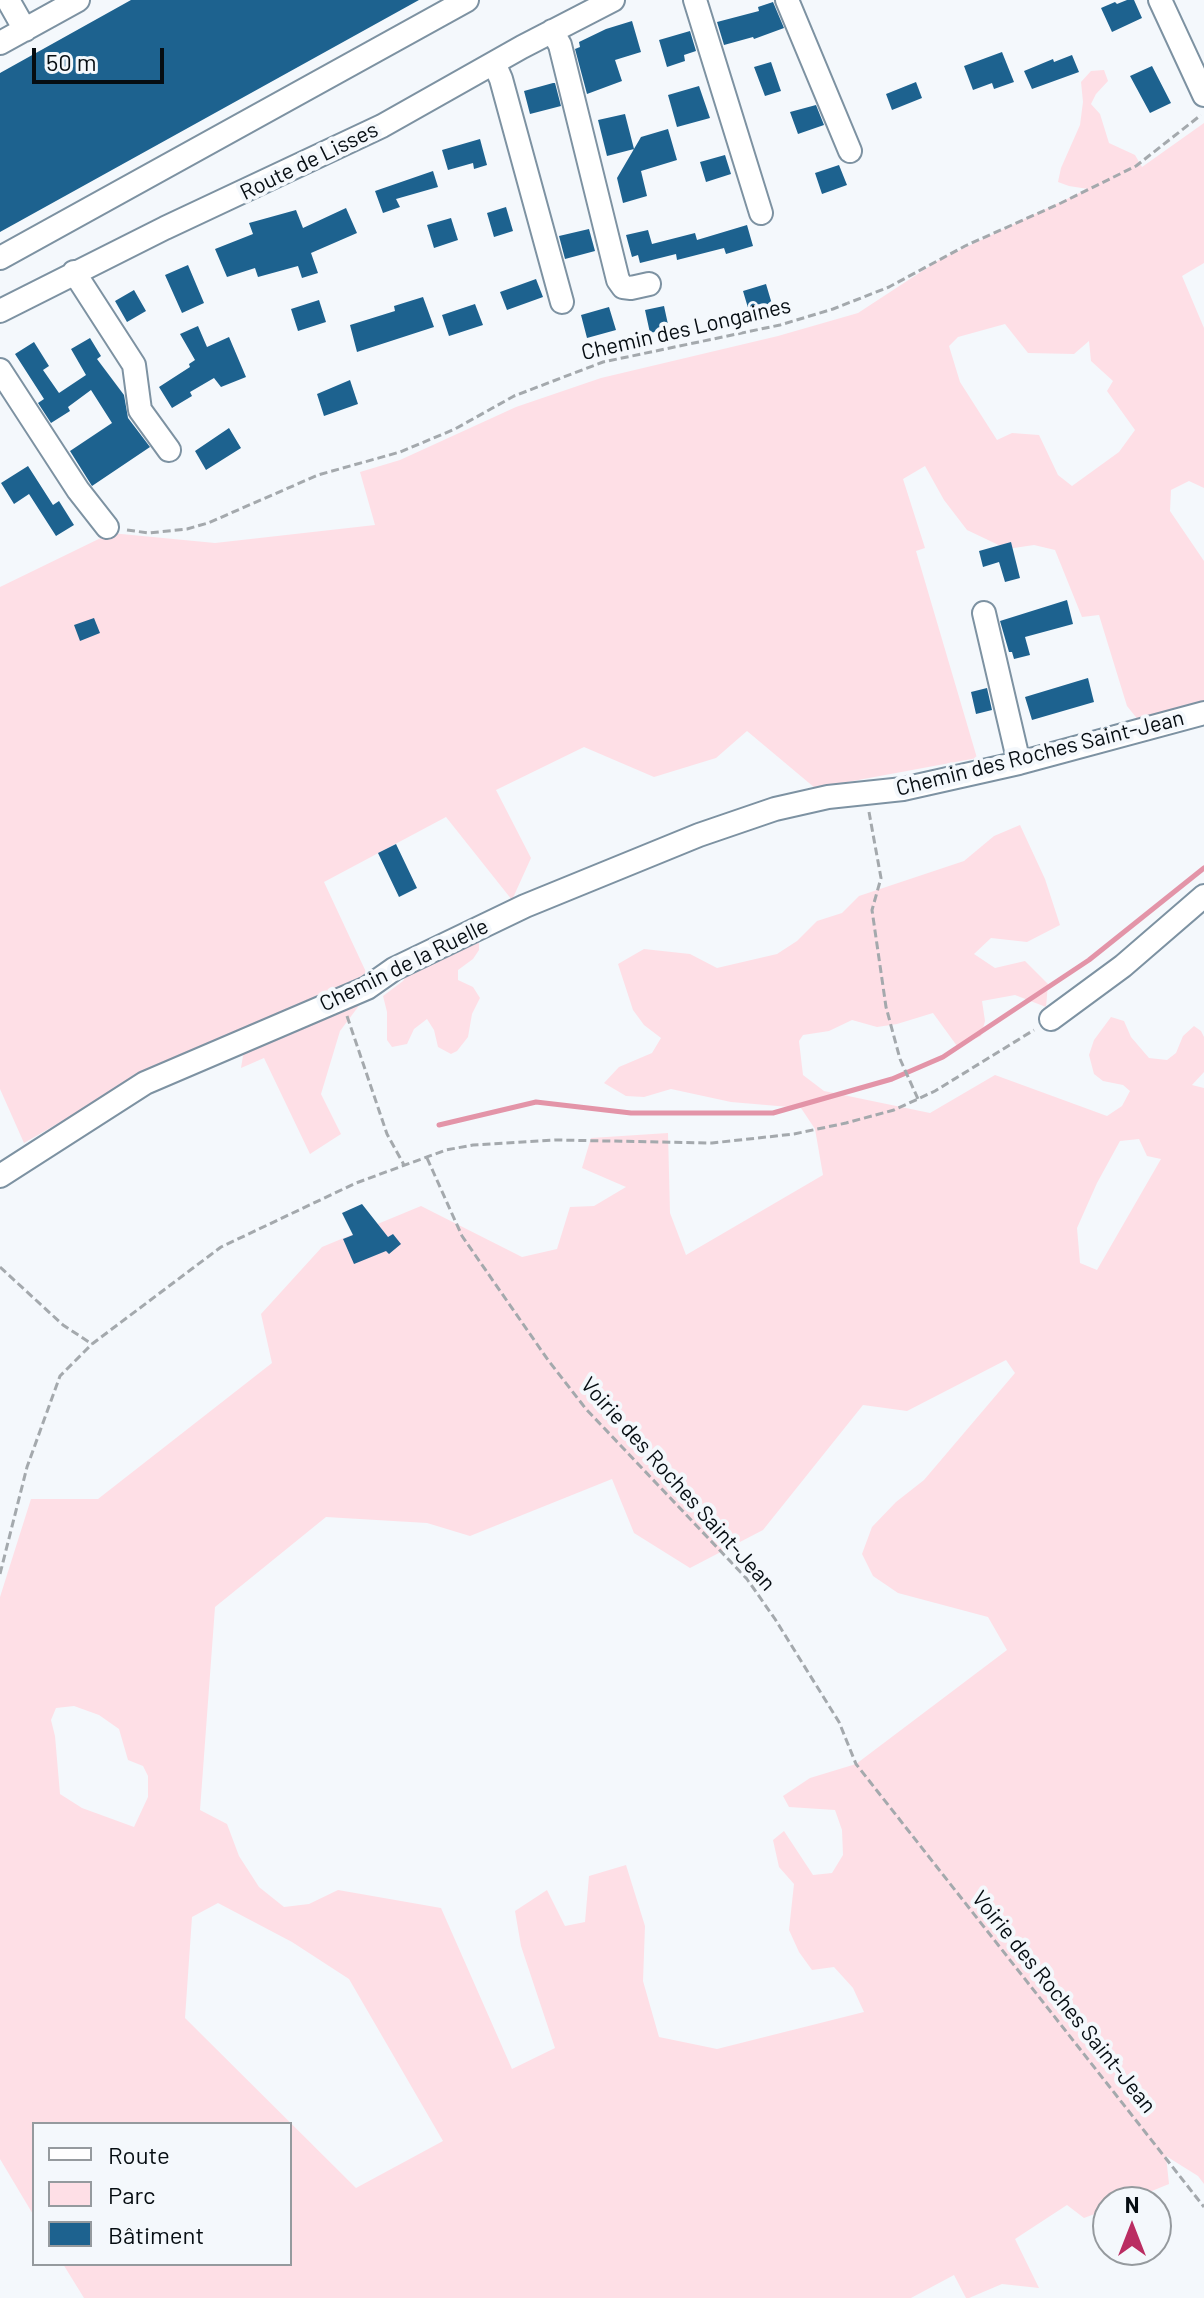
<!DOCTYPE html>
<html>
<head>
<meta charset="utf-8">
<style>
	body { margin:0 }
	#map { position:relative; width:1204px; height:2298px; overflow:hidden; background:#f4f8fc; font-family:Barlow,sans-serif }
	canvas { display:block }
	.legend { position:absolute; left:32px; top:2122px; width:260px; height:144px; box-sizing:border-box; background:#f4f8fc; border:2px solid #959a9e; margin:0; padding:10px 14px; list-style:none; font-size:24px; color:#060d12 }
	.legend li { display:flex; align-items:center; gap:16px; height:40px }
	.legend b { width:40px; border:2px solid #959a9e }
	.north { position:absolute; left:1092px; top:2186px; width:80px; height:80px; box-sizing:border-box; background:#f4f8fc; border:2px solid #959a9e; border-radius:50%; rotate:0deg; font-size:22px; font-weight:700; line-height:32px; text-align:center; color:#060d12 }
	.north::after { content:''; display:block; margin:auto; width:28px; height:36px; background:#ba2d62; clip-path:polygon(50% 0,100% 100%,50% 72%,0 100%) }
	.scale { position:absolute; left:32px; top:48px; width:132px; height:36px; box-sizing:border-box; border:4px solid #060d12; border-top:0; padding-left:10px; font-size:24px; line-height:28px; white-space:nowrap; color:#060d12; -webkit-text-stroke:6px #f4f8fc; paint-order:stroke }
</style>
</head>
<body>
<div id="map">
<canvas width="1204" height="2298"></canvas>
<ul class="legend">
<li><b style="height:10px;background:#fff"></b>Route</li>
<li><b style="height:22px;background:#fedfe6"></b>Parc</li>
<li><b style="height:22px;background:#1d628f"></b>Bâtiment</li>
</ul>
<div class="north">N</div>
<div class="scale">50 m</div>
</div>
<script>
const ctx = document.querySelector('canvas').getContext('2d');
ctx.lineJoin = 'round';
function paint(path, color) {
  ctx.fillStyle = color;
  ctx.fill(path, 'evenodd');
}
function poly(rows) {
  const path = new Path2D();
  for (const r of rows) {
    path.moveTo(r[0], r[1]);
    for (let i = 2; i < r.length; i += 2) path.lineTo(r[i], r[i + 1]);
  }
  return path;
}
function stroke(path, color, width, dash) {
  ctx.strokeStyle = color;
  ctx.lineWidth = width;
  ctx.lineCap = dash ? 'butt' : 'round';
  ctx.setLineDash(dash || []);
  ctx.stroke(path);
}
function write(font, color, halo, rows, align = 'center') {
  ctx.font = font + ' Barlow,sans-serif';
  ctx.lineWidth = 8;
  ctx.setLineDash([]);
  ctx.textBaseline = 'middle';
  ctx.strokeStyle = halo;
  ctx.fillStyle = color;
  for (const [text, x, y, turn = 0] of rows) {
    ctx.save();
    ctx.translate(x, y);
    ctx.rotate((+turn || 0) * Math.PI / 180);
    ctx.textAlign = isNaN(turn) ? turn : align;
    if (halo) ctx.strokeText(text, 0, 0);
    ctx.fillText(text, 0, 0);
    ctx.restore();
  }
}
paint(poly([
	[1104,70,1108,81,1096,94,1091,104,1100,114,1109,143,1135,155,1142,167,1204,123,1204,263,1182,276,1204,328,1204,488,1189,481,1171,490,1170,511,1204,561,1204,705,1139,721,1127,706,1099,615,1082,617,1055,550,1034,545,1007,549,967,530,944,500,925,466,903,479,925,548,916,551,977,758,815,788,747,731,716,758,654,777,584,747,496,790,531,858,512,900,446,817,324,882,373,987,340,1031,321,1094,341,1134,310,1154,264,1058,241,1068,248,1026,146,1073,24,1143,0,1089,0,587,111,533,215,543,375,525,360,472,400,460,516,407,601,378,778,336,858,313,939,260,1088,189,1069,186,1058,182,1061,168,1080,125,1083,102,1081,82,1091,71],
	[1005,324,1028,353,1074,354,1089,341,1091,361,1113,381,1107,391,1135,430,1119,452,1072,486,1058,475,1039,435,1012,433,997,440,960,382,949,346,958,337],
	[1020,825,1045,879,1060,925,1027,942,991,938,974,954,995,968,1025,961,1048,984,1046,1007,1015,995,982,1001,985,1021,981,1036,957,1046,933,1013,897,1024,877,1027,852,1020,829,1031,803,1035,799,1041,803,1075,824,1091,930,1113,995,1075,1107,1116,1122,1106,1130,1091,1123,1085,1103,1081,1094,1074,1089,1055,1094,1040,1111,1017,1124,1021,1131,1037,1149,1058,1167,1060,1176,1053,1183,1036,1194,1026,1201,1031,1204,1037,1204,1072,1192,1085,1204,1088,1204,2184,1198,2176,1166,2156,1169,2184,1125,2202,1108,2202,1108,2209,1084,2218,1067,2205,1015,2239,1039,2288,1002,2284,969,2298,966,2298,954,2275,911,2298,84,2298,63,2264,290,2264,290,2124,34,2124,34,2216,0,2159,0,1597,31,1499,98,1499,272,1363,261,1314,322,1247,421,1206,522,1257,557,1249,570,1207,594,1206,626,1187,582,1168,591,1138,668,1133,670,1213,686,1255,823,1175,815,1129,801,1108,731,1102,671,1089,644,1097,626,1096,604,1083,619,1067,652,1053,661,1038,644,1025,633,1010,618,964,644,949,690,954,717,968,777,954,797,941,817,921,842,913,859,896,964,861,994,836],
	[1139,1139,1147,1156,1161,1159,1097,1270,1080,1263,1077,1228,1097,1183,1120,1141],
	[1006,1360,1015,1373,924,1480,896,1502,872,1527,862,1554,873,1576,898,1593,988,1617,1007,1650,856,1764,810,1778,783,1796,789,1807,835,1810,842,1830,843,1855,832,1873,813,1875,784,1831,773,1840,779,1867,794,1884,789,1930,799,1952,812,1970,834,1967,853,1988,864,2012,717,2049,659,2037,643,1981,645,1926,626,1865,589,1876,585,1922,565,1926,547,1890,515,1911,521,1946,555,2048,512,2069,441,1908,338,1890,309,1904,284,1907,259,1887,239,1856,227,1824,200,1810,215,1607,326,1517,427,1523,470,1536,612,1479,634,1533,690,1568,763,1530,863,1405,907,1411],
	[74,1706,99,1715,119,1729,128,1760,143,1766,148,1776,148,1797,134,1827,82,1808,60,1794,55,1736,51,1720,56,1708],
	[218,1903,292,1942,349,1979,443,2141,356,2188,185,2018,192,1917],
	[479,937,479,950,473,959,458,970,458,980,473,987,480,998,472,1014,468,1037,457,1051,451,1054,438,1047,434,1030,427,1019,414,1029,407,1044,392,1047,387,1040,387,1012,383,996,403,981,411,968]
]), '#fedfe6');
stroke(poly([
	[439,1125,536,1102,631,1113,773,1113,892,1079,943,1057,1089,960,1204,868]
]), '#e394a8', 5);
paint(poly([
	[131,0,419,0,0,232,0,73],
	[1127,0,1134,0,1142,18,1112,32,1101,8,1115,2,1117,4],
	[773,2,784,28,754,39,753,37,724,45,717,22,759,11,758,7],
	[632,21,641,52,615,60,622,81,587,94,575,49,580,47,579,42,606,29],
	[690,31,696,51,684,55,685,61,667,67,659,40],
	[1002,52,1014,82,994,89,992,83,973,90,964,66],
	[1072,55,1079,72,1032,89,1024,71,1053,59,1054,62],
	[771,62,781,91,765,96,754,67],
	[1152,66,1171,103,1150,113,1130,76],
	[916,82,922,98,892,110,886,94],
	[553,83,555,83,561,106,530,114,524,91],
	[699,86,710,118,677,127,668,95],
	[816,105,824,125,798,134,790,112],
	[625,114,634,149,607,156,598,120],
	[668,129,677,160,641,171,647,196,623,203,617,178,641,137],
	[480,139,487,165,474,169,473,163,448,170,442,150],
	[725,155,731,174,706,182,700,162],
	[839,165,847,185,822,194,815,173],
	[433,171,438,187,396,199,400,207,383,213,375,191],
	[506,207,513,231,494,237,487,213],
	[346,208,357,233,311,253,318,273,302,278,298,266,258,277,255,268,227,277,215,249,253,234,249,223,296,210,303,228],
	[451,218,458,240,434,248,427,225],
	[747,225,753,246,726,254,724,248,677,260,676,254,640,263,638,255,632,257,626,235,648,230,652,244,695,233,697,240],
	[589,229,595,251,565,259,559,236],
	[188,265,204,303,182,313,165,275],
	[536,279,543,297,507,310,500,292],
	[766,284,774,311,751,318,743,291],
	[134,290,146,311,127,322,115,301],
	[423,297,434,327,357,352,350,325,395,311,394,306],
	[319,300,326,322,298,331,291,309],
	[475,304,483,325,449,336,442,315],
	[664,306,669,329,650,333,645,310],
	[609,307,616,330,587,338,581,315],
	[198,326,207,347,229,337,246,377,221,387,214,378,190,392,192,396,172,408,159,387,190,367,189,364,195,360,180,334],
	[90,338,101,356,97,359,124,395,128,418,150,447,92,486,70,451,112,423,91,390,68,407,70,411,51,423,38,403,44,399,15,354,34,342,49,366,43,370,59,393,86,375,71,349],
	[350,380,358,404,324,416,317,394],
	[229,428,241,448,206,470,195,451],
	[28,466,53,505,59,501,74,525,56,536,29,494,14,504,1,483],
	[1011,542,1020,578,1005,582,999,562,983,567,979,551],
	[1067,600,1073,624,1025,637,1030,655,1014,659,1012,652,1009,652,1000,621],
	[94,618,100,633,80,641,74,625],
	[1088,678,1094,702,1032,720,1025,697],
	[987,688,992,710,976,714,971,692],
	[396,844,417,888,399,897,378,853],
	[362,1204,388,1237,393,1234,401,1244,389,1254,386,1251,354,1264,343,1239,353,1235,342,1213]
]), '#1d628f');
const minor = poly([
	[8,0,25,30],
	[695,0,761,213],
	[787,0,850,151],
	[1160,0,1204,95],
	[552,31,560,45,618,280,623,287,631,288,649,284],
	[0,43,78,0],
	[494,63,501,79,562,302],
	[0,258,467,0],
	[74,272,134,365,140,410,169,450],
	[0,311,165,228,382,126,522,47,613,0],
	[0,370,78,490,107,527],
	[984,613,1019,763],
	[1051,1019,1123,966,1204,896],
	[0,1176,145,1083,367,988,394,969,525,906,699,835,775,809,828,797,903,789,1019,763,1204,713]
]);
stroke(minor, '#7d92a2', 26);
stroke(poly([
	[127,530,149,533,187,529,208,523,318,475,400,452,455,429,514,396,603,362,780,325,833,309,889,287,965,246,1061,203,1136,166,1201,115],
	[869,812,881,878,872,910,886,1007,900,1059,918,1099],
	[347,1016,387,1134,404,1165],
	[427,1158,462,1236,548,1360,586,1409,747,1579,775,1619,839,1722,856,1764,1204,2207],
	[0,1267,63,1325,92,1344],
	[0,1574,27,1467,60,1376,92,1344,221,1247,356,1183,446,1150,473,1145,556,1140,712,1143,794,1134,846,1123,894,1110,935,1091,1034,1030]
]), '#a4a9ad', 3, [8, 4]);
stroke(minor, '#fff', 22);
write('22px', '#060d12', '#f4f8fc', [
	["Route de Lisses",309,161,-26],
	["Chemin des Longaines",686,329,-13],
	["Chemin des Roches Saint-Jean",1040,753,-14],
	["Chemin de la Ruelle",404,965,-26],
	["Voirie des Roches Saint-Jean",678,1484,48],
	["Voirie des Roches Saint-Jean",1064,2002,51]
]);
</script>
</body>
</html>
